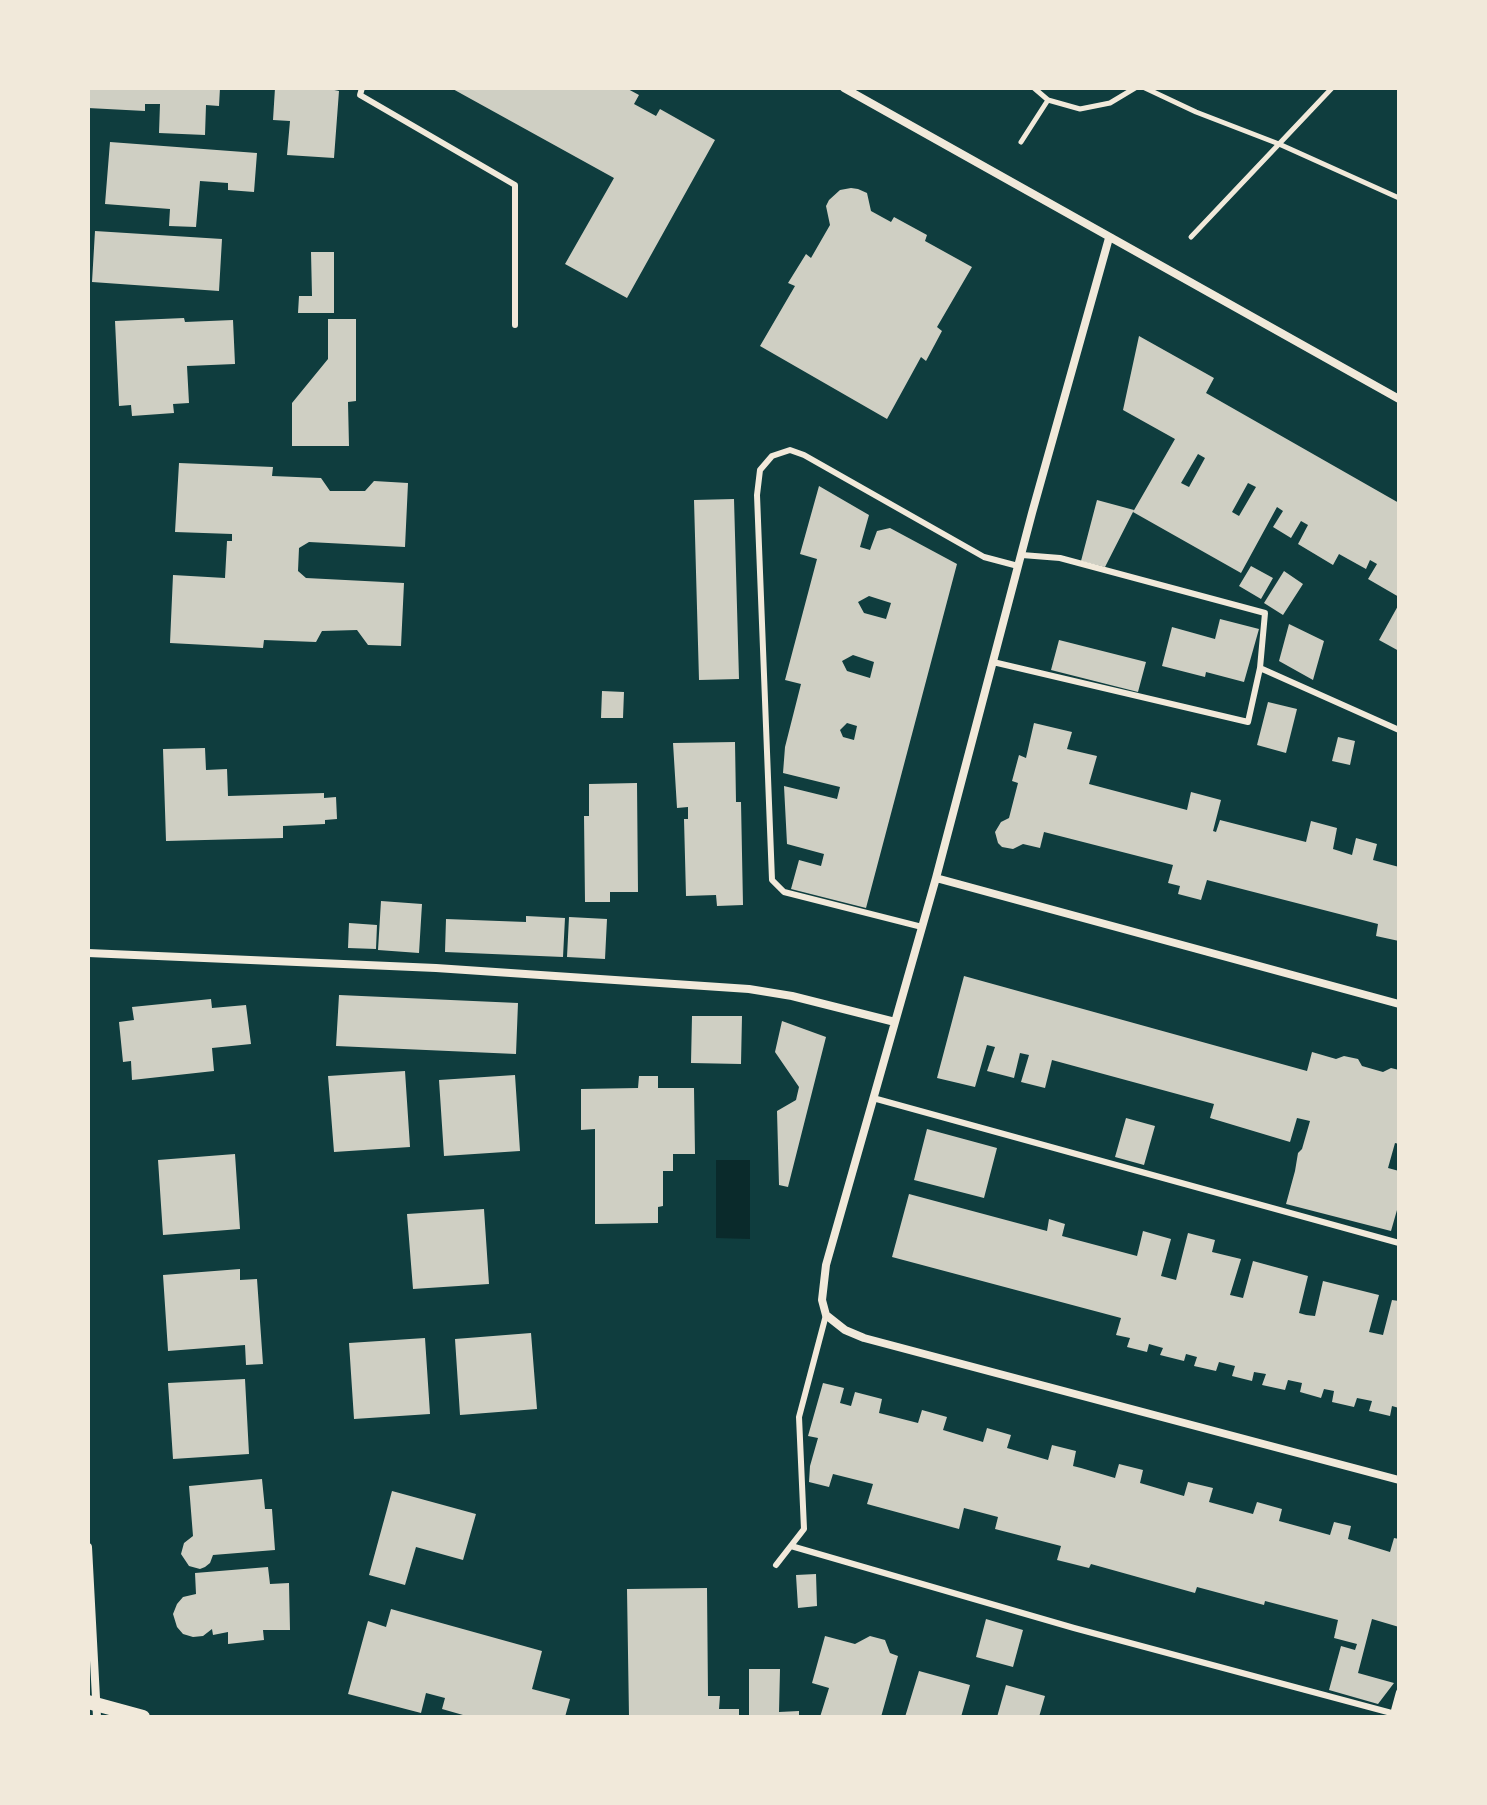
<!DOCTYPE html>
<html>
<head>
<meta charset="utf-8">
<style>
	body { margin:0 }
	#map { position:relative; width:1487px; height:1805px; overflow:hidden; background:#0f3d3e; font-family:Quicksand,sans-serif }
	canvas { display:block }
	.frame { position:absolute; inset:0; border:90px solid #f1e9da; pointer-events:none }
</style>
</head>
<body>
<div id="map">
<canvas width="1487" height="1805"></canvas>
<div class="frame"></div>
</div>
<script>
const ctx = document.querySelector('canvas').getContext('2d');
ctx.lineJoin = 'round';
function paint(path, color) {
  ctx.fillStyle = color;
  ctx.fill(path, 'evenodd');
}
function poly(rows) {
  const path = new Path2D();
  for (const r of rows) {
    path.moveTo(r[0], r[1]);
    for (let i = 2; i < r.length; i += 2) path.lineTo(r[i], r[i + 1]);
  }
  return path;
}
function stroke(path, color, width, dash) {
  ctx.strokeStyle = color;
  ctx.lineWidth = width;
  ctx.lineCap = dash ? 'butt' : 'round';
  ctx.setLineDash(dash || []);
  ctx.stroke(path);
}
paint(poly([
	[716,1160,750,1160,750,1239,716,1238]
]), '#0a2a2b');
paint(poly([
	[88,88,220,88,219,106,206,105,205,135,159,133,160,104,145,104,145,111,88,108],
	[275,88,325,88,339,91,334,158,287,155,290,121,273,120],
	[451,88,626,88,639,95,634,104,656,116,660,109,715,140,627,298,565,264,614,178],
	[110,142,257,153,254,192,228,190,228,183,200,181,196,227,169,226,170,209,105,204],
	[851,188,858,189,867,193,871,211,891,222,894,217,927,235,925,241,972,267,937,327,942,331,926,361,921,357,887,419,760,346,795,286,788,283,806,254,811,258,830,225,826,206,829,200,840,190],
	[95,231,222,239,219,291,92,282],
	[311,252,334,252,334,313,298,313,299,296,312,296],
	[184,318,185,322,233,320,235,364,187,366,189,403,173,404,174,413,132,416,131,405,119,406,115,321],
	[328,319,356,319,356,401,348,402,349,446,292,446,292,403,328,359],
	[1139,336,1214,378,1206,393,1399,503,1399,597,1368,579,1377,564,1370,560,1366,569,1339,554,1333,565,1298,544,1308,525,1301,521,1291,538,1273,527,1283,511,1277,507,1241,573,1133,512,1175,439,1123,410],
	[1198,454,1205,458,1189,487,1181,483],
	[1248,483,1256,487,1239,516,1232,512],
	[179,463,273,467,272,476,321,478,330,491,365,491,374,481,408,483,405,547,309,542,299,548,298,571,306,578,404,583,401,646,368,645,357,630,322,631,316,642,264,640,263,648,170,643,173,575,225,578,227,541,232,541,232,534,175,532],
	[819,486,869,515,860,547,870,550,877,531,890,528,957,564,866,908,791,889,799,860,821,866,824,854,787,844,784,786,837,799,840,787,783,773,785,747,801,684,785,680,817,559,800,554],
	[869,596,891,603,886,619,864,613,858,602],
	[853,655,874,662,870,678,847,671,842,661],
	[847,723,857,726,854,740,843,737,840,730],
	[734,499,739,679,699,680,694,500],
	[1097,500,1134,510,1105,567,1081,561],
	[1251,566,1273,578,1261,599,1239,586],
	[1284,571,1303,584,1283,615,1264,603],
	[1399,604,1399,651,1379,640],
	[1220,619,1259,629,1244,682,1206,672,1205,677,1162,666,1172,627,1215,639],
	[1289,624,1324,641,1313,680,1279,661],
	[1059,640,1146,662,1138,692,1051,670],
	[602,691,624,692,623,718,601,718],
	[1268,702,1297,709,1286,753,1257,745],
	[1034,723,1072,732,1067,749,1097,756,1089,784,1187,810,1191,792,1221,800,1213,831,1216,832,1220,820,1306,842,1311,821,1337,828,1333,849,1352,855,1356,838,1377,844,1373,860,1399,867,1399,941,1376,936,1378,924,1207,880,1201,900,1178,894,1180,886,1168,883,1173,865,1044,832,1040,848,1023,844,1013,849,1002,847,998,843,995,832,1001,822,1009,818,1018,783,1012,781,1019,755,1026,758],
	[1338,737,1355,741,1350,765,1332,761],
	[735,742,736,802,741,802,743,905,717,906,716,895,686,896,684,819,688,819,688,807,677,808,673,743],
	[205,748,206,770,227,769,228,796,324,793,324,798,336,797,337,819,325,820,325,824,283,826,283,838,166,841,163,749],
	[637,783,638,892,610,892,610,902,585,902,584,816,589,816,589,784],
	[381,901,422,904,419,953,378,950],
	[526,916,565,918,563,957,445,952,446,919,526,922],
	[569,917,607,919,605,959,567,957],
	[349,923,377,925,376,949,348,948],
	[964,976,1307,1071,1312,1052,1336,1059,1344,1056,1358,1059,1362,1066,1383,1072,1391,1068,1399,1070,1399,1144,1395,1143,1388,1168,1399,1171,1399,1203,1391,1231,1286,1204,1295,1171,1298,1153,1302,1149,1310,1121,1297,1118,1290,1142,1210,1118,1214,1104,1052,1060,1045,1088,1021,1082,1029,1055,1020,1053,1014,1078,987,1071,995,1047,987,1045,975,1087,937,1078],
	[339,995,518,1003,516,1054,336,1046],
	[211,999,212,1008,246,1005,251,1044,212,1048,214,1071,132,1080,131,1061,123,1062,119,1022,134,1020,132,1007],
	[692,1016,742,1016,741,1064,691,1063],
	[782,1021,826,1037,788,1187,779,1185,777,1111,796,1100,799,1087,775,1052],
	[405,1071,410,1147,334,1152,328,1076],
	[515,1075,520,1151,444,1156,439,1080],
	[639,1076,658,1076,658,1088,694,1088,695,1154,673,1154,673,1171,663,1171,663,1206,658,1207,658,1223,595,1224,595,1129,581,1130,581,1089,638,1088],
	[1126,1118,1155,1126,1144,1165,1115,1157],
	[927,1129,997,1148,984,1198,914,1180],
	[235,1154,240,1229,163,1235,158,1160],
	[909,1194,1047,1231,1049,1219,1065,1224,1062,1236,1137,1256,1143,1231,1171,1239,1161,1276,1176,1280,1188,1233,1215,1240,1212,1252,1241,1259,1230,1295,1243,1298,1253,1261,1308,1276,1299,1313,1306,1315,1315,1316,1323,1281,1379,1295,1369,1332,1383,1335,1392,1300,1399,1301,1399,1408,1392,1406,1390,1416,1369,1411,1372,1401,1357,1398,1354,1407,1332,1402,1334,1391,1324,1389,1321,1398,1300,1392,1302,1383,1288,1380,1285,1390,1262,1385,1266,1374,1254,1372,1252,1381,1232,1376,1235,1366,1219,1362,1216,1371,1194,1366,1197,1357,1186,1354,1184,1361,1160,1355,1163,1348,1149,1344,1147,1352,1127,1347,1130,1338,1116,1335,1121,1318,892,1257],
	[484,1209,489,1284,413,1289,407,1214],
	[240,1269,240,1280,257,1279,263,1364,246,1365,245,1345,168,1351,163,1275],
	[531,1333,537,1409,460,1415,455,1339],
	[425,1338,430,1414,354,1419,349,1343],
	[245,1379,249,1454,173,1459,168,1383],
	[823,1383,844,1388,840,1403,851,1406,855,1392,882,1399,879,1413,918,1423,922,1410,947,1417,943,1430,983,1442,987,1428,1011,1435,1007,1448,1048,1460,1052,1445,1076,1451,1073,1466,1081,1468,1115,1478,1119,1464,1143,1470,1140,1483,1184,1496,1188,1482,1213,1488,1209,1502,1253,1514,1257,1502,1282,1509,1279,1521,1330,1535,1334,1522,1351,1526,1348,1539,1390,1552,1394,1538,1399,1539,1399,1627,1372,1619,1358,1673,1394,1683,1378,1704,1329,1690,1341,1646,1355,1650,1357,1644,1334,1638,1338,1620,1265,1601,1264,1605,1197,1587,1195,1593,1091,1564,1089,1568,1057,1560,1061,1546,995,1529,998,1517,964,1508,959,1529,867,1504,873,1484,833,1474,829,1487,809,1482,810,1466,818,1438,808,1436],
	[262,1479,265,1509,272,1509,275,1550,213,1555,210,1563,205,1567,200,1569,189,1566,181,1554,184,1543,193,1536,189,1486],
	[392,1491,476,1514,463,1560,416,1547,405,1585,369,1575],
	[268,1567,270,1584,289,1583,290,1630,263,1630,264,1640,228,1644,228,1632,213,1635,212,1629,203,1636,193,1637,183,1634,177,1627,173,1614,177,1604,183,1597,196,1594,195,1573],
	[816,1574,817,1606,798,1608,796,1575],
	[707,1588,708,1696,720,1696,719,1709,739,1709,739,1717,629,1717,627,1589],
	[391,1609,542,1651,532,1689,570,1699,565,1717,470,1717,442,1709,445,1698,426,1693,421,1713,348,1694,368,1621,386,1627],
	[986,1619,1023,1630,1013,1667,976,1657],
	[825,1636,855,1644,870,1636,885,1640,890,1653,898,1656,881,1717,820,1717,829,1688,812,1683],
	[749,1669,780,1669,779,1712,799,1711,799,1717,749,1717],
	[919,1671,970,1685,961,1717,905,1717],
	[1006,1685,1045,1696,1039,1717,997,1717]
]), '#cfcfc3');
stroke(poly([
	[1034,88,1048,100,1080,109,1110,103,1135,88],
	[1145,88,1196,112,1279,144,1399,198],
	[1021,142,1048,100],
	[1191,237,1332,88]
]), '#f1e9da', 5);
stroke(poly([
	[362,88,360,95,515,185,515,325],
	[1022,555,1060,558,1265,613,1260,668,1399,730],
	[993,662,1248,722,1260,668],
	[922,927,784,892,772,880,757,495,760,470,772,456,790,450,804,455,984,557,1018,566],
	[873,1098,1399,1243],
	[791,1546,1074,1628,1399,1715],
	[776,1565,804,1529,799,1417,826,1315],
	[1393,1714,1399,1692]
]), '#f1e9da', 6);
stroke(poly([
	[844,88,1399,399],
	[1109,238,1032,513,936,878,826,1265,822,1300,826,1315,845,1330,864,1338,1399,1480],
	[936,878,1399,1004],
	[88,953,436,968,749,989,792,996,895,1022],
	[88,1547,97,1717]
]), '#f1e9da', 8);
stroke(poly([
	[88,1702,143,1717]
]), '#f1e9da', 14);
</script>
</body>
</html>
